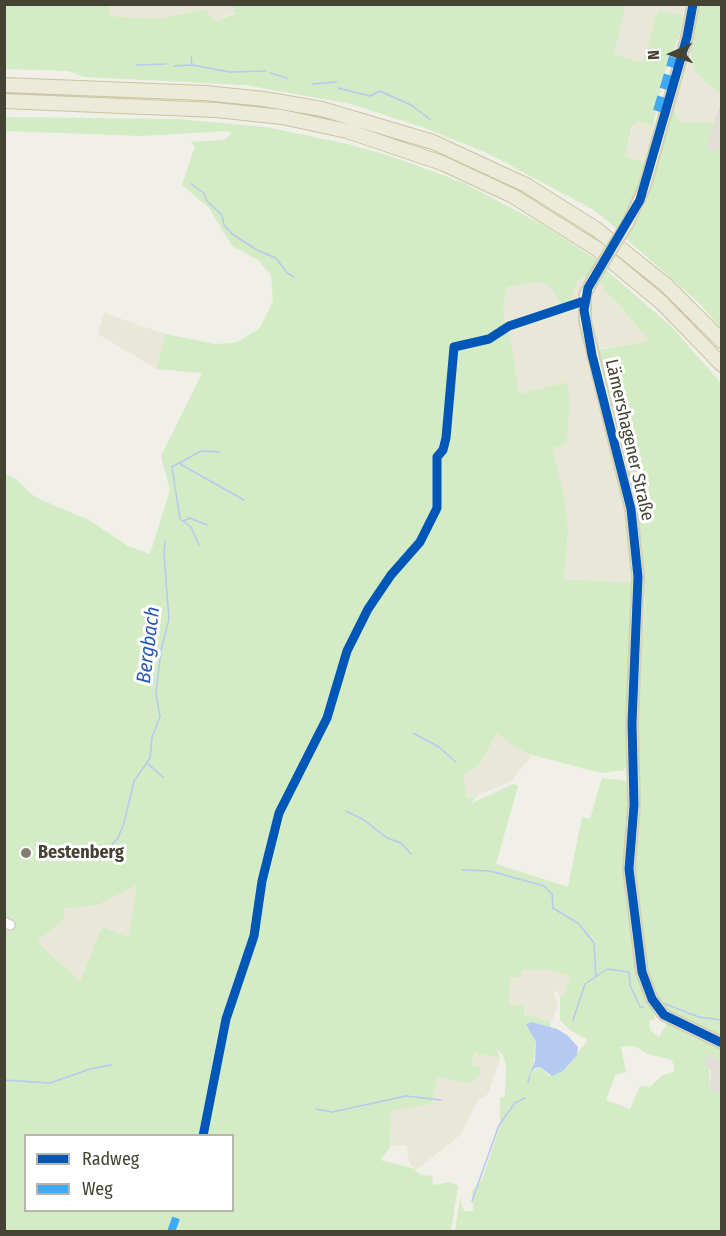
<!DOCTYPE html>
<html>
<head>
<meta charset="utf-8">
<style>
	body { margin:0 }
	#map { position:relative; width:726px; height:1236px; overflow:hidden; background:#f0efe8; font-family:"Fira Sans Condensed",sans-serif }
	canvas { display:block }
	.frame { position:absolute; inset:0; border:6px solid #454333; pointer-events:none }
	.legend { position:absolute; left:24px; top:1134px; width:210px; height:78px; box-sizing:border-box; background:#fff; border:2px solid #b5b4ad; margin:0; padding:8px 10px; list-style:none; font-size:18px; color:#454333 }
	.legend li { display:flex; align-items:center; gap:12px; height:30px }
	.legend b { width:30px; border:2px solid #b5b4ad }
	.north { position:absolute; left:642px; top:24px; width:60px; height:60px; -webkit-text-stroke:4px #fff; paint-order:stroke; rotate:267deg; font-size:16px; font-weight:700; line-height:24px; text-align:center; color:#454333 }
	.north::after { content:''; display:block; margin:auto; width:21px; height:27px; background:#454333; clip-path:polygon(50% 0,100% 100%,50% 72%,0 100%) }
</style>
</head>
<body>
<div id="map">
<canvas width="726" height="1236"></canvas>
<div class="frame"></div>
<ul class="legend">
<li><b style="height:8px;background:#0057b8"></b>Radweg</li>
<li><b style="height:8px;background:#3fa9f5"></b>Weg</li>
</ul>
<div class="north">N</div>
</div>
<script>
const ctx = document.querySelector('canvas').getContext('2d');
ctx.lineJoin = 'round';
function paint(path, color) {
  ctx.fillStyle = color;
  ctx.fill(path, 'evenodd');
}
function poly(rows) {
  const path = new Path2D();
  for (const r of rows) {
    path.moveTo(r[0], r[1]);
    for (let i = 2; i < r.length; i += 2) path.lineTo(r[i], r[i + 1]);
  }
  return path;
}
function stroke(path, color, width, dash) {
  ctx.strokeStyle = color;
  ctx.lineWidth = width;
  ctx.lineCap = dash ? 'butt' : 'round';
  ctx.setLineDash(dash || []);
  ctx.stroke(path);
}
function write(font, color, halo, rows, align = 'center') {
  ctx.font = font + ' "Fira Sans Condensed",sans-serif';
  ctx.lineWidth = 6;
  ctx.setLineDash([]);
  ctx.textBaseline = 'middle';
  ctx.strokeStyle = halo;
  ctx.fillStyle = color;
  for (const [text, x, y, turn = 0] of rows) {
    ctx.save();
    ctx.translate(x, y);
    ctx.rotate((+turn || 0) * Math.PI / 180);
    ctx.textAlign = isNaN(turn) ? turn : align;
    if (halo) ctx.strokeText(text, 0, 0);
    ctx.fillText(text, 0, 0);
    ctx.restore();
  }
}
paint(poly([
	[109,4,232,5,236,12,215,21,205,9,159,19,108,16],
	[626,5,684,5,683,15,658,10,643,63,614,54],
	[690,52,696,73,721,95,714,123,680,122,673,109],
	[638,121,653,126,654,139,646,164,625,156,633,126],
	[590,274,606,288,603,291,617,302,649,341,598,349,621,445,610,451,627,523,631,583,564,579,568,530,565,501,551,447,567,444,570,400,567,382,519,394,509,330,503,310,507,287,542,282,552,290],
	[104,313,165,334,157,369,98,334],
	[497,733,510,744,532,755,511,781,467,800,463,776,480,764],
	[138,884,129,938,80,982,37,941,64,909,98,905],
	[522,970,550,970,572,976,565,995,560,996,555,990,554,994,558,1006,551,1022,531,1016,524,1017,509,1005,509,977],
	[476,1052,500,1059,488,1094,479,1099,460,1135,415,1171,409,1162,407,1146,391,1146,391,1111,432,1104,437,1077,472,1066]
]), '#e8e7d8');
paint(poly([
	[721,100,721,153,706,148]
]), '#e0ded6');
paint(poly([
	[232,4,626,5,614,54,643,63,658,10,683,15,680,34,663,78,653,126,638,121,632,126,625,156,646,164,634,199,618,230,594,210,487,153,422,127,351,104,245,85,84,77,68,71,5,69,5,5,109,5,109,16,159,19,205,9,215,21,235,14],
	[698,5,721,5,721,95,696,73,690,52],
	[673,109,680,122,714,123,706,148,721,153,721,328,698,302,624,237,643,208],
	[5,117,178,119,265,127,348,144,399,159,464,183,545,226,598,261,590,274,577,281,571,301,562,305,552,290,542,282,507,287,503,310,506,325,489,336,491,340,509,330,519,394,567,382,570,400,567,444,552,448,565,501,568,530,564,579,635,583,629,764,624,770,602,773,532,755,510,744,497,733,480,764,463,776,467,799,477,796,470,804,513,784,518,786,496,864,568,887,582,817,590,819,602,778,627,781,628,813,624,869,640,984,655,1012,654,1020,649,1020,650,1030,659,1037,667,1023,721,1049,721,1062,708,1054,710,1088,721,1096,721,1231,455,1231,460,1198,464,1211,473,1211,472,1191,482,1180,500,1126,500,1098,505,1096,506,1066,503,1055,497,1049,500,1059,476,1052,474,1054,472,1066,481,1067,480,1075,471,1083,437,1077,432,1104,391,1111,390,1147,380,1160,412,1168,421,1175,432,1176,433,1185,450,1182,458,1186,451,1231,5,1231,5,474,16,479,35,497,89,520,128,546,150,554,170,490,161,456,202,373,157,369,165,334,215,344,235,343,260,328,273,301,271,275,258,260,232,246,209,208,182,185,195,146,190,142,224,140,232,133,227,131,141,136,5,131],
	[137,885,129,937,102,927,80,982,37,941,65,918,64,909,98,905],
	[522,970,550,970,571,976,565,995,560,996,560,1020,570,1030,588,1040,563,1071,549,1076,540,1067,532,1072,536,1042,531,1033,532,1022,550,1027,551,1022,530,1015,524,1016,524,1005,509,1005,510,977,521,977],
	[635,1046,648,1054,672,1060,675,1071,661,1076,650,1087,640,1086,630,1109,606,1100,615,1075,626,1072,621,1047],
	[26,1136,232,1136,232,1210,26,1210],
	[606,270,672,327,721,383,721,1039,666,1011,656,998,647,970,634,871,637,730,645,602,643,566,634,496,598,350,649,341,617,302,603,291,606,288,598,282]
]), '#d4ecc5');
paint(poly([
	[708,1054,721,1062,721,1096,710,1088,711,1071,703,1063]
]), '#dfded7');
paint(poly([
	[532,1022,557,1029,567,1035,578,1047,577,1055,563,1071,552,1076,540,1067,535,1068,530,1074,535,1061,536,1042,526,1024]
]), '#b4caf1');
stroke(poly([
	[191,57,192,65],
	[137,65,166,64],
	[174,66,192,65,230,72,266,71],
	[270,73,287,78],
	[313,84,336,82],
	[338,88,370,96,380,91,411,105,431,120],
	[191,184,204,193,207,201,222,215,224,225,232,234,257,250,276,258,287,273,294,277],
	[180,464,244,500],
	[183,521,190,518,207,525],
	[199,545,191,527,180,519,172,467,201,451,220,452],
	[413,733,439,747,456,762],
	[147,763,163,777],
	[346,811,364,820,387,838,401,843,411,854],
	[102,856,118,838,124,823,134,781,150,758,152,737,160,717,156,693,161,650,169,619,164,554,165,541],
	[462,870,490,871,544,886,552,894,553,908,579,924,594,943,596,977],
	[660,1002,699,1017,722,1020],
	[573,1020,585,984,607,969,629,972,630,985,640,1007,643,1007],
	[4,1080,50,1083,90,1069,111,1065],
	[528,1082,530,1075],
	[316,1109,332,1112,406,1096,441,1100],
	[472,1201,499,1125,515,1103,525,1098]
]), '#b4caf1', 1.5);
const minor = poly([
	[4,922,10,925]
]);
const major = poly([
	[628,223,645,186,687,37,693,4],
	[594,277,585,295,585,321,631,509,638,577,632,723,634,805,629,869,642,972,652,999,664,1015,722,1043]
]);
const highway = poly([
	[4,85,205,93,264,99,322,109,433,142,526,185,596,229,666,285,722,341],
	[4,101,216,110,282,117,347,131,442,163,513,196,597,249,662,303,722,365]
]);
stroke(minor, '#cecdc5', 12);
stroke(major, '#d3d1b3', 14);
stroke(highway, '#c9c4a1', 16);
stroke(minor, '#fdfdfc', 9);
stroke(major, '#f1f0e2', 10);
stroke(highway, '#ecead8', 14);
const majorBridge = poly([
	[594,277,628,223]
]);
stroke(majorBridge, '#d3d1b3', 14, []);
stroke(majorBridge, '#f1f0e2', 10);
stroke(poly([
	[657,111,673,57],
	[171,1232,179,1210]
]), '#3fa9f5', 8, [15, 8]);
stroke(poly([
	[693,4,687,37,640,200,588,288,584,310,592,355,631,509,638,577,632,723,634,805,629,869,642,972,652,999,664,1015,722,1043],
	[203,1136,226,1019,254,936,262,881,279,813,327,718,347,651,368,609,391,575,420,542,437,508,437,457,443,450,446,438,454,347,489,339,509,326,584,301]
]), '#0057b8', 9);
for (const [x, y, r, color] of [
	[26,853,6,"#817f72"]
]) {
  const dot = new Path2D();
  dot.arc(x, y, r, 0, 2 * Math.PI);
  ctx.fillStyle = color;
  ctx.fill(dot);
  stroke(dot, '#fff', 2);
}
write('18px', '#454333', '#fff', [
	["Lämershagener Straße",629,440,77]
]);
write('bold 18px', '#454333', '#fff', [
	["Bestenberg",38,853]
], 'left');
write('italic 20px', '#2656b8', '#fff', [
	["Bergbach",149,645,-83]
]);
</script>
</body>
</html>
